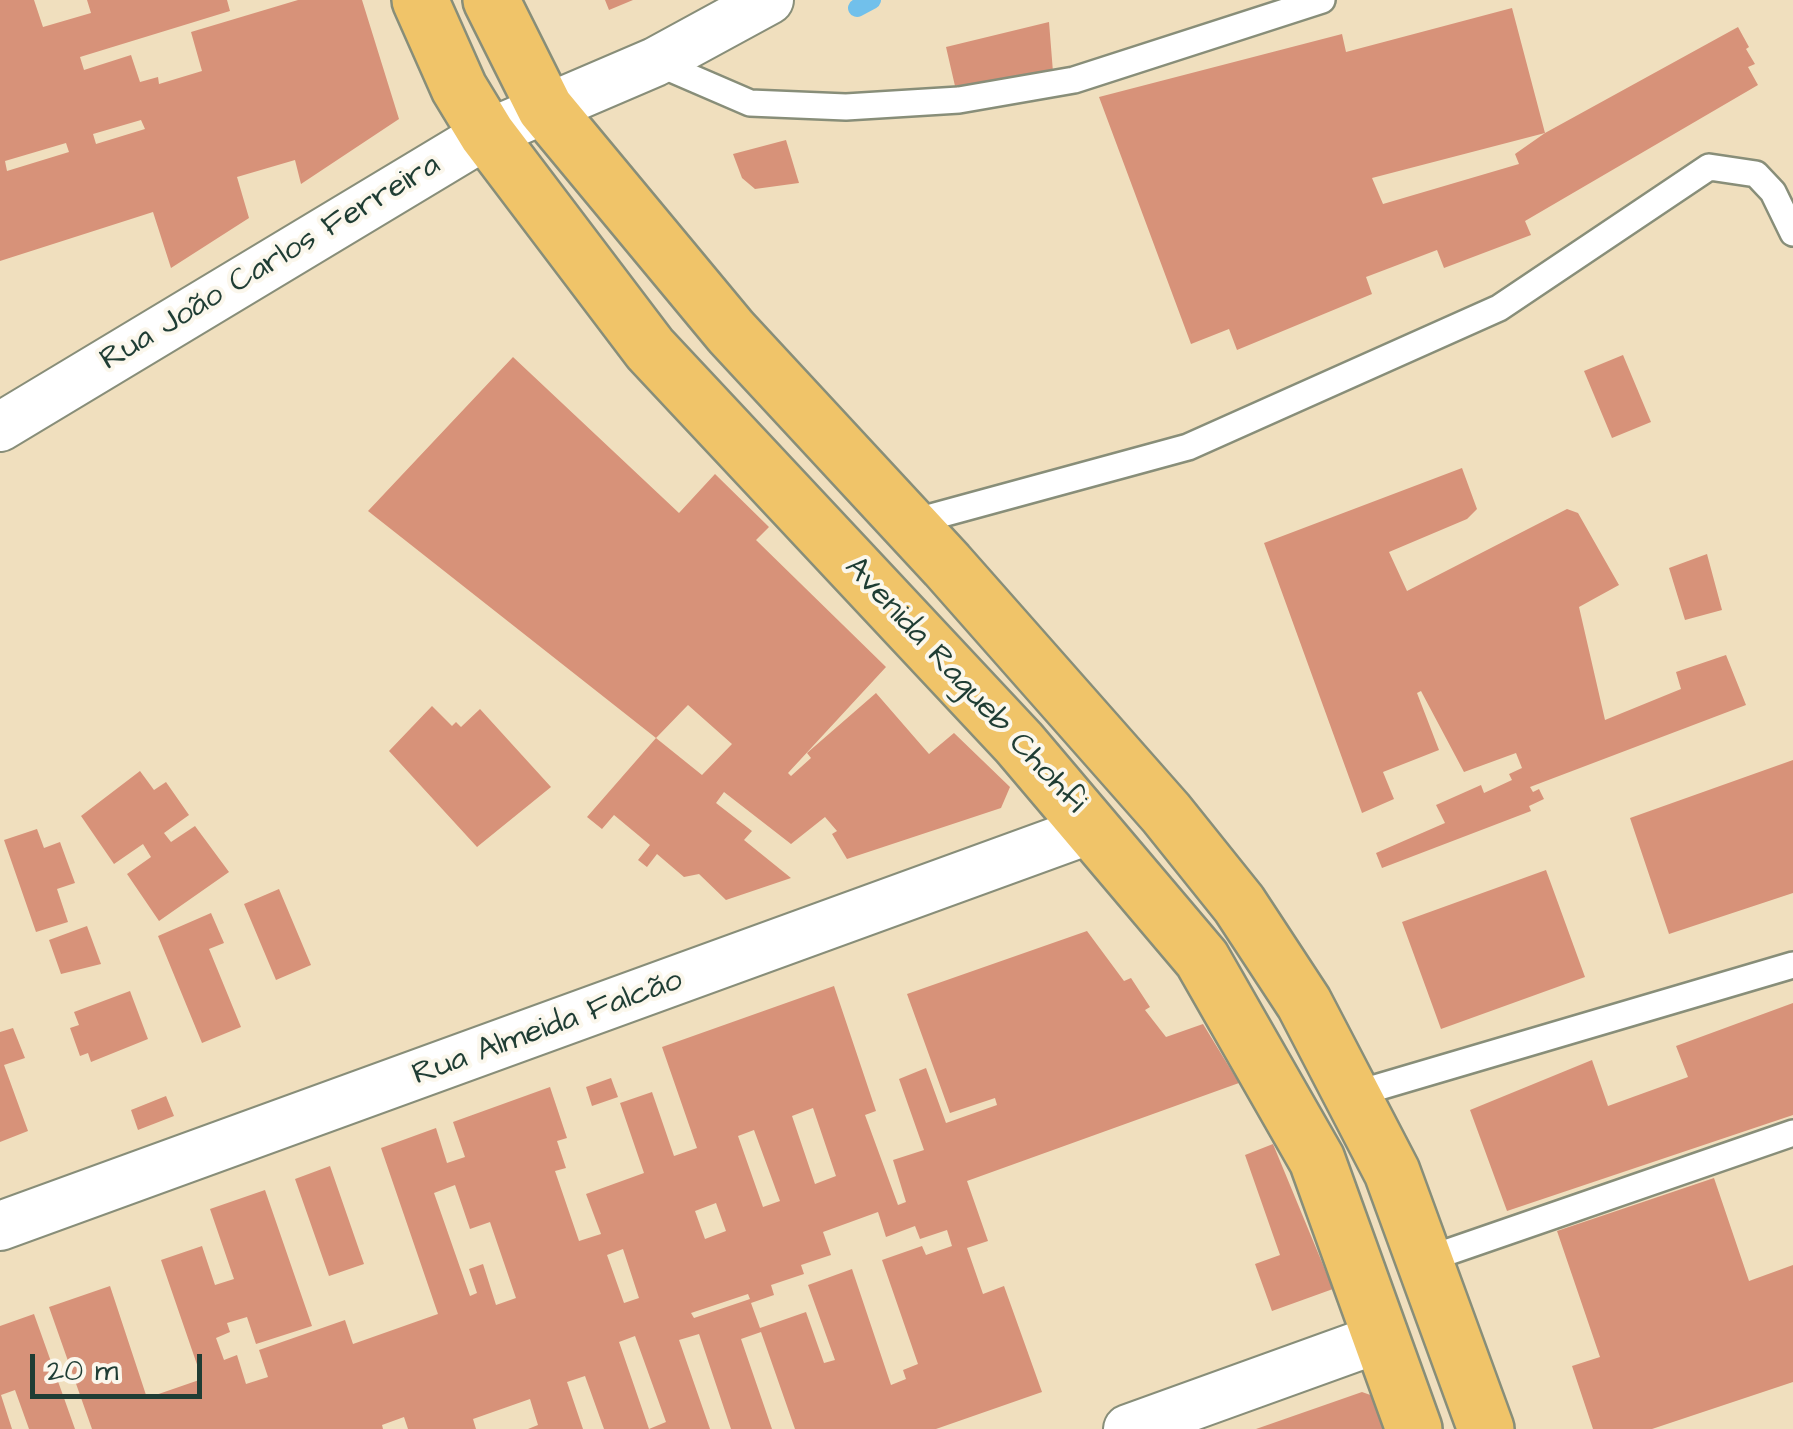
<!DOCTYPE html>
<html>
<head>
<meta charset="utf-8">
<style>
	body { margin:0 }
	#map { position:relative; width:1793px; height:1429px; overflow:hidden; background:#f0dfbe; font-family:"Architects Daughter",sans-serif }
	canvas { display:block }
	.scale { position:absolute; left:30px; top:1354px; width:172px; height:45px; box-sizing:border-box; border:5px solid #1f3d34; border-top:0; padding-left:12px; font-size:30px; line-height:35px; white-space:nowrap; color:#1f3d34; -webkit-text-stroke:8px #fbf7ec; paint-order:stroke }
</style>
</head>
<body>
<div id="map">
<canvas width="1793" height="1429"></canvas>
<div class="scale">20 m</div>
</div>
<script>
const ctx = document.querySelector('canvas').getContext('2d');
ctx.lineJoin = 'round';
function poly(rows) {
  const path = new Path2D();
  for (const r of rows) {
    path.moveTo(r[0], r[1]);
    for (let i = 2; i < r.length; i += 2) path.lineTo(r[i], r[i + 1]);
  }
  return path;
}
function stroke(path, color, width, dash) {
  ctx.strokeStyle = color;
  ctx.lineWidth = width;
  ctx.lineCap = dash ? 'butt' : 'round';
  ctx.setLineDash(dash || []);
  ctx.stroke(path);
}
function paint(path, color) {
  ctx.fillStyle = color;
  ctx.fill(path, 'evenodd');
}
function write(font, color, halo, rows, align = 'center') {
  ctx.font = font + ' "Architects Daughter",sans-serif';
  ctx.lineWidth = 8;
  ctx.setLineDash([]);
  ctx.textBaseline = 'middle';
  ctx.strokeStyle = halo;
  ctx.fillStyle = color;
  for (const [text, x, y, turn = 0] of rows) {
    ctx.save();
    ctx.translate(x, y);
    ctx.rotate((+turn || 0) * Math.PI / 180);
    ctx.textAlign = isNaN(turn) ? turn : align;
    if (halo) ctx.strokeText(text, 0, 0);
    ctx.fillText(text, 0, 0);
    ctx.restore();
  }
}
stroke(poly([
	[857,8,872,0]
]), '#71c0eb', 18);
paint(poly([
	[0,0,34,0,43,27,91,13,87,0,227,0,230,11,80,57,84,70,131,55,140,82,158,77,159,84,202,71,191,32,298,0,362,0,399,119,301,184,295,160,237,177,249,218,171,268,153,212,0,261],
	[141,120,145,129,96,144,93,134],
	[66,143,69,152,7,171,5,161],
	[605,0,633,0,609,10],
	[1512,8,1545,133,1738,27,1749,47,1746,49,1755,64,1748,67,1758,85,1525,221,1531,235,1444,268,1437,250,1366,277,1372,294,1237,350,1229,329,1191,344,1099,97,1342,34,1346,52],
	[1545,133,1515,154,1519,164,1383,204,1372,178],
	[1049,22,1053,72,955,86,946,47],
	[786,140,799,183,755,189,742,178,733,154],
	[1623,355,1651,422,1612,438,1584,371],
	[513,357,679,513,715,474,769,527,756,540,886,667,788,773,791,776,811,758,807,753,876,693,929,754,954,733,1010,787,1001,808,847,859,832,834,837,831,825,817,791,844,724,792,716,803,752,831,744,840,791,878,726,900,699,874,684,877,657,854,647,867,638,860,650,845,614,815,602,829,587,817,656,738,702,775,732,744,688,705,656,738,368,511],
	[1462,468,1477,509,1467,519,1389,552,1407,591,1567,509,1578,513,1619,585,1579,607,1605,720,1681,689,1676,672,1726,655,1746,705,1530,787,1533,792,1539,789,1544,799,1529,806,1531,811,1382,868,1376,853,1445,823,1436,805,1481,785,1484,793,1512,780,1509,774,1522,768,1516,753,1464,772,1421,691,1417,693,1439,750,1383,772,1394,799,1362,813,1264,543],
	[1707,554,1722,610,1685,620,1669,568],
	[432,706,452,726,456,722,461,727,480,709,551,787,477,847,389,751],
	[1793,760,1793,893,1669,934,1630,818],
	[140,771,154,790,166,782,189,815,164,833,171,842,195,826,229,872,159,921,127,874,151,857,143,844,114,864,81,816],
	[37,829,44,848,60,842,75,883,57,889,68,922,36,932,4,840],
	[1546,870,1585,977,1441,1029,1402,922],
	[279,889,311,965,276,980,244,904],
	[211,913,224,943,209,949,241,1027,202,1043,158,936],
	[87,926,101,964,61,974,49,940],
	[1087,931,1124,981,1131,978,1150,1007,1145,1010,1166,1037,1203,1024,1239,1083,967,1181,988,1241,967,1248,983,1294,1004,1286,1042,1392,936,1429,795,1429,761,1332,741,1339,772,1429,731,1429,699,1334,679,1340,710,1429,649,1429,666,1422,635,1336,619,1342,649,1429,604,1429,585,1376,567,1382,583,1429,528,1429,538,1425,530,1399,473,1419,476,1429,408,1429,404,1417,382,1425,383,1429,92,1429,49,1307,110,1286,147,1398,202,1379,161,1260,202,1246,215,1285,234,1279,210,1209,265,1190,312,1326,256,1344,247,1317,227,1323,230,1332,216,1338,224,1360,237,1355,246,1384,268,1377,259,1350,345,1320,353,1344,438,1314,381,1148,436,1128,447,1163,465,1157,453,1122,550,1087,567,1138,557,1141,566,1168,555,1171,579,1241,601,1234,586,1194,644,1173,620,1103,652,1092,674,1156,697,1148,662,1047,834,986,876,1111,865,1115,898,1205,906,1202,893,1160,924,1150,899,1079,926,1068,946,1123,997,1105,995,1098,950,1113,907,994],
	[813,1108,836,1176,815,1184,792,1116],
	[754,1130,780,1201,763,1207,738,1136],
	[455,1185,470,1229,490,1222,516,1298,496,1305,483,1264,469,1269,477,1293,470,1296,434,1193],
	[716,1203,726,1231,705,1239,695,1211],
	[878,1212,886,1237,915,1226,920,1239,947,1230,952,1246,926,1255,922,1246,882,1260,918,1364,903,1370,906,1379,891,1385,852,1269,808,1285,835,1360,824,1363,806,1312,760,1328,751,1303,774,1295,771,1285,804,1274,801,1265,831,1255,823,1232],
	[623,1249,639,1298,624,1303,607,1255],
	[748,1294,750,1299,694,1318,691,1313],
	[130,991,148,1039,91,1062,88,1053,80,1056,70,1028,79,1025,74,1012],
	[1793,1003,1793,1115,1507,1211,1470,1110,1592,1060,1608,1106,1688,1077,1676,1046],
	[13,1028,25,1058,4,1065,28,1131,0,1142,0,1032],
	[611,1078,618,1097,592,1106,586,1087],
	[166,1096,174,1116,138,1130,131,1110],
	[1273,1144,1333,1289,1272,1311,1255,1264,1280,1255,1245,1155],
	[330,1166,364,1264,329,1276,295,1179],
	[1714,1178,1749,1281,1793,1265,1793,1382,1652,1429,1593,1429,1572,1366,1600,1357,1557,1231],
	[34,1314,75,1429,29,1429,15,1390,1,1395,12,1429,0,1429,0,1326],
	[1362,1392,1379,1398,1390,1429,1256,1429]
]), '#d79279');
const service = poly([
	[655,62,750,103,846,107,959,100,1074,80,1322,0],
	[909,523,1188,447,1499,308,1709,167,1756,174,1773,192,1793,233],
	[1355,1094,1793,965],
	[1425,1260,1793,1133]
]);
const minor = poly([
	[0,427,487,134,655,62,769,0],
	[0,1226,1094,828],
	[1128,1429,1383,1337]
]);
const primary = poly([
	[420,0,459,88,487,134,650,349,1019,743,1202,959,1317,1160,1414,1429],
	[491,0,545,108,731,332,947,565,1166,813,1239,904,1304,1003,1392,1172,1486,1429]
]);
stroke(service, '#888e79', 30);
stroke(minor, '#888e79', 52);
stroke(primary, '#888e79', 60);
stroke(service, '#fff', 25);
stroke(minor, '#fff', 48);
stroke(primary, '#f0c469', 55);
write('32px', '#1f3d34', '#fbf7ec', [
	["Rua João Carlos Ferreira",271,264,-31],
	["Avenida Ragueb Chohfi",964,686,47],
	["Rua Almeida Falcão",548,1029,-20]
]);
</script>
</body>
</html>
